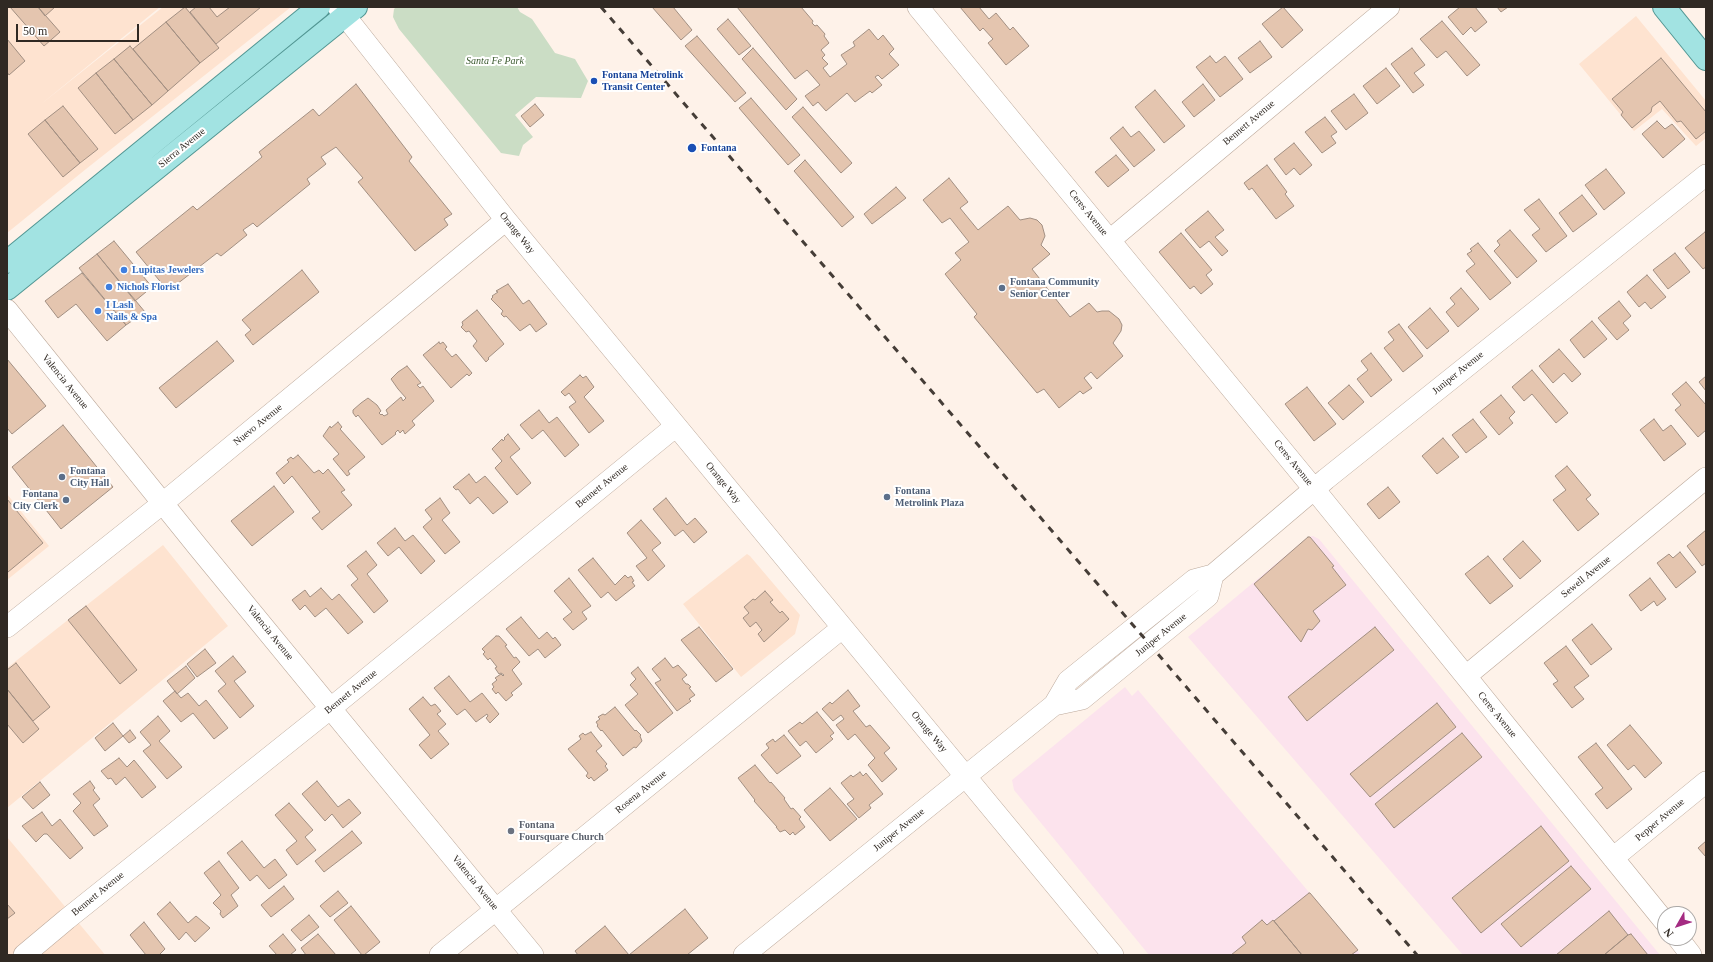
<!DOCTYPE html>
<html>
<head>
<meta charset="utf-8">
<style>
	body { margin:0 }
	#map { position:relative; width:1713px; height:962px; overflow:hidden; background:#fef2e9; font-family:Georgia,serif }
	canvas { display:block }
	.frame { position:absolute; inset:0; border:8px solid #302923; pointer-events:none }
	.north { position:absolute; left:1657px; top:906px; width:40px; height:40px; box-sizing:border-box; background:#fff; border:1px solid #aca9a7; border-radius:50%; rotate:231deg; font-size:11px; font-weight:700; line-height:16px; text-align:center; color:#302923 }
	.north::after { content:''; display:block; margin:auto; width:14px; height:18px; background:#a42b82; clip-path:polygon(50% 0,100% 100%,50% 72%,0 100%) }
	.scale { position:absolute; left:16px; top:24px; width:123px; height:18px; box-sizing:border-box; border:2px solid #302923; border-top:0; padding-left:5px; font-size:12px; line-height:14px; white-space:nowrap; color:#302923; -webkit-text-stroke:3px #fff; paint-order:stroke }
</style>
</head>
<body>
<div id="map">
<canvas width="1713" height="962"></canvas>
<div class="frame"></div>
<div class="north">N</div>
<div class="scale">50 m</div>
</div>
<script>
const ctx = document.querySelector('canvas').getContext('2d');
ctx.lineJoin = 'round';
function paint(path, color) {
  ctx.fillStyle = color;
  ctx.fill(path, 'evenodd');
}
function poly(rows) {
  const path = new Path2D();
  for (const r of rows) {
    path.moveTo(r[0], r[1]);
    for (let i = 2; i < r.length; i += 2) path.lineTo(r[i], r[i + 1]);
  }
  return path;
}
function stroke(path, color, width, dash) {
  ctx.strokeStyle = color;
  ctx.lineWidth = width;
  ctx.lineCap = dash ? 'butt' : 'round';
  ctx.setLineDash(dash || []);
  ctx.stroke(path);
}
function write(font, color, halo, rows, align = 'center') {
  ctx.font = font + ' Georgia,serif';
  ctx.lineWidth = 4;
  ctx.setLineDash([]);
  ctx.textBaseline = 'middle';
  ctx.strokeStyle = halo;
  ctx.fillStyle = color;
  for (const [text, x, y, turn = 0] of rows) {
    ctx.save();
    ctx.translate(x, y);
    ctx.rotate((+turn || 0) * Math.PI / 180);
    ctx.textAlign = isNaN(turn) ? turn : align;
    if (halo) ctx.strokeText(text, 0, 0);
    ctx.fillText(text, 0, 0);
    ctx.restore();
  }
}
paint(poly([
	[7,7,160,7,40,105,163,7,291,7,86,169,7,233],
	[1636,16,1706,101,1706,138,1696,146,1662,109,1634,131,1579,64],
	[7,494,49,546,7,580],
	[163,545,228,626,7,808,7,668],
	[747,554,750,556,800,615,795,634,741,677,683,604],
	[7,837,102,951,105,955,7,955]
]), '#fee3d0');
paint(poly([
	[1313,536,1319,539,1660,955,1463,955,1188,637,1308,537],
	[1125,687,1132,696,1138,690,1357,949,1360,955,1149,955,1014,790,1012,780]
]), '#fce3ed');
paint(poly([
	[396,7,517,7,520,12,532,19,555,53,575,59,588,81,581,98,536,97,515,115,533,137,523,145,519,156,501,153,399,29,393,17,394,9]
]), '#cbddc5');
const building = poly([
	[10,7,38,7,60,32,44,46,10,7],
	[38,7,55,7,45,16,38,7],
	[185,7,219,48,200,63,166,22,185,7],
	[196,7,209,7,217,17,230,7,261,7,216,44,190,12,196,7],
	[652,7,673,7,692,30,681,40,652,7],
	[737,7,801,7,813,21,812,23,815,26,817,25,825,34,824,36,829,43,821,50,825,55,822,58,828,64,823,68,830,77,847,64,841,55,855,46,853,42,869,29,878,40,883,35,894,49,889,54,899,65,882,79,878,75,875,77,882,85,872,93,870,91,855,102,847,93,826,111,818,102,813,106,805,96,820,85,807,70,795,79,737,7],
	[960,7,979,7,989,19,996,13,1010,30,1013,27,1029,46,1006,65,988,43,993,39,983,28,980,31,960,7],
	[1283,7,1303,30,1282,48,1262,24,1283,7],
	[1460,7,1475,7,1487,22,1475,32,1471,27,1463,35,1448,17,1460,7],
	[1497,7,1508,7,1501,12,1497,7],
	[728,19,751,46,739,55,717,29,728,19],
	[1442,21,1480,65,1467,76,1446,51,1437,58,1420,39,1442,21],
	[166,22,200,63,168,91,133,49,166,22],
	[697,36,746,93,735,102,685,46,697,36],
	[7,39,25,61,9,75,7,72,7,39],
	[1260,41,1272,57,1250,73,1238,58,1260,41],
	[130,46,168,91,152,105,114,59,130,46],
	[753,48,797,99,786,110,742,59,753,48],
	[1412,48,1425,65,1414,73,1424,85,1413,93,1391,64,1412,48],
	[1210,56,1216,63,1225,56,1243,79,1220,97,1196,67,1210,56],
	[1661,58,1706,112,1706,131,1696,139,1681,121,1677,122,1660,101,1652,107,1651,112,1632,128,1621,115,1623,112,1612,99,1661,58],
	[114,59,152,105,133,120,96,73,114,59],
	[1386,68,1400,86,1377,104,1363,86,1386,68],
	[96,73,133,120,115,134,78,88,96,73],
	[356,84,412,157,409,161,452,214,444,219,448,225,415,251,358,182,363,178,336,147,321,157,326,164,307,179,310,184,257,227,253,223,243,230,247,235,221,256,217,253,168,291,136,252,193,206,197,210,262,157,259,152,313,109,319,116,356,84],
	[1203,84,1215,100,1194,117,1182,102,1203,84],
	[1155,90,1185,126,1164,143,1135,107,1155,90],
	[1354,94,1368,113,1346,130,1331,111,1354,94],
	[751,98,800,155,788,165,739,108,751,98],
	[535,104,544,115,530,127,521,116,535,104],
	[63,106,98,149,80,163,45,120,63,106],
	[803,107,852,163,841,173,792,117,803,107],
	[1325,117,1337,132,1331,136,1336,143,1322,153,1305,132,1325,117],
	[45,120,80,163,63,177,28,134,45,120],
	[1657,121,1665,129,1672,124,1685,139,1663,158,1642,134,1657,121],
	[1123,127,1131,137,1139,131,1155,150,1134,167,1110,138,1123,127],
	[1294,143,1312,165,1300,175,1294,168,1286,175,1274,159,1294,143],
	[1116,155,1129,170,1108,187,1095,172,1116,155],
	[805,160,854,217,842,227,794,171,805,160],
	[1267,165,1287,192,1285,194,1294,206,1276,219,1252,188,1249,190,1244,183,1267,165],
	[1606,169,1625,193,1604,210,1585,185,1606,169],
	[949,178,968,202,960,208,978,230,1008,206,1020,220,1030,218,1037,220,1042,225,1045,236,1041,245,1050,254,1032,269,1070,317,1089,303,1097,312,1102,311,1109,311,1119,319,1122,325,1121,331,1113,343,1123,356,1097,379,1091,372,1084,378,1092,388,1083,394,1080,391,1059,408,1044,389,1037,393,974,317,977,314,945,274,961,260,955,253,969,242,950,218,942,223,923,200,949,178],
	[896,187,906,198,872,224,864,214,896,187],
	[1582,195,1597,214,1573,232,1559,213,1582,195],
	[1539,199,1567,236,1546,252,1532,235,1540,229,1524,210,1539,199],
	[1208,211,1224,230,1215,237,1228,251,1222,256,1209,241,1200,248,1185,230,1208,211],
	[1510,230,1537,261,1517,278,1494,251,1500,245,1497,241,1510,230],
	[1705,232,1706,234,1706,267,1703,269,1685,248,1705,232],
	[1181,233,1212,270,1206,275,1213,284,1201,294,1194,286,1190,289,1159,252,1181,233],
	[114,241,152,287,135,301,97,254,114,241],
	[1478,243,1511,283,1490,300,1466,271,1475,264,1467,254,1472,251,1470,249,1478,243],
	[1675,253,1690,272,1668,289,1653,270,1675,253],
	[97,254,145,312,126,325,79,268,97,254],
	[302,270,319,292,253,345,245,335,251,330,242,320,302,270],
	[82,273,126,325,107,341,76,304,58,318,45,301,82,273],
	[1647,275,1666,297,1651,309,1645,302,1639,307,1627,292,1647,275],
	[508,284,523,304,529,300,547,324,536,332,530,324,520,331,506,316,504,317,501,314,503,311,491,299,493,297,492,296,498,292,496,291,508,284],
	[1461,288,1479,309,1458,327,1446,312,1455,304,1450,298,1461,288],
	[1619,301,1631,316,1623,323,1629,330,1617,340,1598,318,1619,301],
	[1430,308,1449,331,1427,349,1408,327,1430,308],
	[477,310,504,344,488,358,489,359,486,362,473,346,477,341,469,331,466,332,461,327,463,325,462,322,477,310],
	[1592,321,1607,339,1584,358,1570,340,1592,321],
	[1399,324,1423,356,1403,372,1384,348,1394,340,1388,332,1399,324],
	[217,341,234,361,176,408,159,388,217,341],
	[439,342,440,344,443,342,447,347,445,349,452,357,456,354,472,373,469,376,467,374,451,388,423,355,439,342],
	[1559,349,1581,374,1572,382,1564,373,1553,383,1539,366,1559,349],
	[1371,353,1392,380,1371,397,1357,379,1368,370,1361,361,1371,353],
	[7,359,46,406,12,434,7,428,7,359],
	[407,366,421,383,417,385,420,388,423,386,434,401,412,421,415,425,405,434,403,430,400,433,398,430,395,433,396,434,382,445,358,415,356,417,353,413,353,410,361,403,368,398,377,405,381,411,379,413,381,415,382,414,384,416,388,414,386,410,401,397,403,401,406,398,398,389,391,379,398,372,407,366],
	[1532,370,1568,413,1556,423,1532,394,1524,401,1512,387,1532,370],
	[580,375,583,378,586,376,594,387,584,397,604,421,589,433,569,407,576,402,569,393,565,396,561,392,580,375],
	[1706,376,1706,391,1699,382,1706,376],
	[1686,382,1706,405,1706,430,1698,437,1675,410,1681,405,1672,394,1686,382],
	[1349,385,1364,402,1343,420,1328,403,1349,385],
	[1307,387,1336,424,1314,441,1285,404,1307,387],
	[1501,395,1515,412,1509,418,1513,423,1499,435,1480,412,1501,395],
	[539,410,549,423,557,417,579,445,565,457,543,430,532,439,520,425,539,410],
	[1473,419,1487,437,1466,453,1452,435,1473,419],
	[1654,419,1663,431,1671,425,1686,444,1664,461,1640,430,1654,419],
	[338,422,342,427,340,429,365,457,348,471,350,474,347,476,333,459,339,454,323,436,330,426,331,428,338,422],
	[63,425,113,487,61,529,12,467,63,425],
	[508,434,520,449,510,457,531,483,517,495,495,468,502,461,492,449,502,439,503,441,505,439,504,438,508,434],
	[1443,438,1459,457,1437,474,1422,456,1443,438],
	[298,455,314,473,319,470,323,474,328,469,345,490,341,492,352,505,322,530,312,518,320,512,292,476,284,484,276,473,289,462,287,460,291,457,293,459,298,455],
	[1567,466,1591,495,1586,499,1599,514,1578,531,1553,500,1566,490,1555,476,1567,466],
	[469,474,476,483,485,476,508,502,493,514,478,497,470,504,458,489,456,490,453,487,469,474],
	[274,486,294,512,252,546,231,521,274,486],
	[1388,487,1400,502,1379,519,1367,504,1388,487],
	[440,498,450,513,442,520,460,542,445,554,423,527,432,519,425,510,440,498],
	[666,498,687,525,695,518,707,532,694,543,683,530,675,536,653,509,666,498],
	[7,499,43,543,8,572,7,570,7,499],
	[641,520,661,543,652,550,665,566,648,581,636,566,647,558,627,533,641,520],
	[395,528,405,541,413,535,435,561,421,574,399,547,388,556,377,543,395,528],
	[1706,530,1706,563,1702,566,1687,546,1706,530],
	[1308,537,1310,537,1334,566,1332,567,1346,585,1313,611,1320,621,1312,630,1308,629,1301,642,1254,584,1308,537],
	[1523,541,1541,561,1520,579,1503,559,1523,541],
	[366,551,377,565,367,574,388,601,374,613,351,585,358,579,347,566,366,551],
	[1680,552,1696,572,1676,588,1657,563,1669,554,1673,558,1680,552],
	[1488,556,1513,586,1490,604,1465,574,1488,556],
	[593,558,615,585,625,575,628,578,631,576,634,581,632,582,635,586,616,601,608,592,601,598,578,570,593,558],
	[569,578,591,606,582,612,587,619,573,630,563,619,572,612,554,591,569,578],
	[1650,578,1666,599,1657,606,1654,601,1641,611,1629,595,1650,578],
	[321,588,332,600,339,594,363,622,348,634,326,608,315,617,305,605,300,610,292,600,305,590,310,597,321,588],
	[765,591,773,600,770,602,780,613,782,611,789,619,764,642,758,634,762,630,756,622,750,627,743,618,749,613,744,607,753,599,755,600,765,591],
	[86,606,137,670,120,684,68,620,86,606],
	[521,617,539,639,547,632,553,639,555,637,561,645,545,658,538,649,529,656,506,629,521,617],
	[1592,624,1612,649,1591,665,1572,640,1592,624],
	[699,627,733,669,716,682,681,640,699,627],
	[1375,627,1394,650,1307,721,1288,697,1375,627],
	[496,636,499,636,507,645,505,646,514,658,516,657,520,662,512,670,522,684,511,693,513,695,506,701,498,692,496,694,492,689,494,687,492,684,497,680,495,678,501,674,503,676,504,675,501,673,499,674,495,668,497,667,490,658,488,660,483,654,485,652,482,649,496,636],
	[1566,646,1589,676,1574,687,1584,699,1572,708,1553,684,1558,681,1544,663,1566,646],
	[205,649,216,663,197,677,187,664,205,649],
	[233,656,246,672,234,681,254,706,240,718,218,691,226,684,215,671,233,656],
	[665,658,673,668,678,665,687,675,682,679,686,684,688,684,691,687,689,688,695,695,689,699,691,701,677,711,655,683,661,680,652,669,665,658],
	[16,663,50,707,33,721,7,689,7,670,16,663],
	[186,666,195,678,177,694,167,681,186,666],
	[638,667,673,713,648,733,625,705,638,694,630,685,636,679,631,673,638,667],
	[449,676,470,702,482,693,499,714,490,723,486,718,488,716,487,714,476,722,465,709,457,715,434,688,449,676],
	[7,689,39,729,23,743,7,724,7,689],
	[848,690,860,706,853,711,866,727,870,725,890,748,884,753,897,769,882,782,868,765,875,758,855,734,848,740,836,725,844,719,841,715,833,721,822,709,830,702,832,704,848,690],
	[175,691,181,698,188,693,199,706,206,700,228,728,214,739,193,713,181,722,163,701,175,691],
	[423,697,431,706,435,704,441,711,437,714,446,724,438,731,449,744,431,759,419,745,430,735,409,709,423,697],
	[1437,703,1456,727,1370,797,1350,774,1437,703],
	[615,707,635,731,636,730,641,735,640,736,642,741,636,748,634,747,623,756,602,730,601,731,597,726,598,725,596,722,600,719,598,717,603,714,605,715,615,707],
	[817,712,834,733,830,736,833,739,816,753,806,741,800,746,788,731,800,722,802,724,817,712],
	[158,716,170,731,159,741,182,767,167,779,143,751,151,745,140,732,158,716],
	[113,723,123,736,105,751,95,738,113,723],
	[1630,725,1662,763,1645,778,1634,765,1628,770,1607,745,1630,725],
	[130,730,136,738,129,743,123,736,130,730],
	[591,732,602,746,596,751,607,764,605,766,608,770,594,781,591,777,589,779,586,776,588,773,568,749,581,739,579,736,583,733,585,735,591,732],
	[1462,733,1482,757,1394,828,1375,804,1462,733],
	[784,735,801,756,777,774,761,755,769,748,766,744,773,739,775,742,784,735],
	[1596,743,1632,789,1607,809,1595,794,1603,788,1578,757,1596,743],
	[119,758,127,767,134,760,156,787,142,798,125,777,116,785,111,778,108,779,101,771,119,758],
	[755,765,770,783,771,782,785,798,784,799,791,809,793,808,801,817,799,819,805,827,795,835,793,832,790,835,785,830,780,832,776,827,777,827,754,801,755,800,738,778,755,765],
	[860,772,863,776,866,773,883,794,869,805,871,808,859,818,847,804,854,799,841,783,851,775,853,777,860,772],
	[90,781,95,788,93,790,100,799,93,805,108,826,94,836,73,811,81,803,73,794,90,781],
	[317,781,338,807,349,799,361,813,343,828,332,814,325,821,302,794,317,781],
	[40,782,50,795,33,809,22,797,40,782],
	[830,788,857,819,830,841,804,810,830,788],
	[289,803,313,830,305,837,316,850,297,865,286,850,297,841,275,815,289,803],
	[42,812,52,826,60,819,83,848,70,859,47,834,44,834,36,842,22,826,42,812],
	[1541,826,1569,861,1481,933,1452,898,1541,826],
	[352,831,362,843,324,872,315,861,352,831],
	[242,841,264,868,275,859,287,875,269,889,257,875,250,881,227,853,242,841],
	[1706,841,1706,857,1698,848,1706,841],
	[219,861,239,888,231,895,238,906,223,918,220,914,221,911,213,903,221,895,204,873,219,861],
	[1571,866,1591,889,1521,947,1501,924,1571,866],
	[284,886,294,899,271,917,261,905,284,886],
	[338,891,348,903,330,917,320,906,338,891],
	[1309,893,1310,893,1358,950,1351,955,1302,955,1274,921,1309,893],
	[170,902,188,923,196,916,210,928,195,942,186,932,179,940,157,914,170,902],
	[7,904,15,913,7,919,7,904],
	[351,906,380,942,364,955,362,955,334,920,351,906],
	[685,909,708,938,687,955,629,955,685,909],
	[1609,911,1628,935,1604,955,1556,955,1609,911],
	[309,915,319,927,301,941,291,930,309,915],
	[1262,920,1267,925,1273,920,1302,955,1231,955,1246,943,1242,937,1262,920],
	[144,922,165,949,159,955,146,955,130,935,144,922],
	[605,926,629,955,578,955,575,951,605,926],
	[283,934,296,950,290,955,277,955,269,946,283,934],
	[318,934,336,955,306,955,301,948,318,934],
	[1631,934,1648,955,1604,955,1628,935,1631,934]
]);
paint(building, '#e4c5af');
stroke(building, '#a28f82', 1);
const minor = poly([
	[338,7,506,220,1113,955],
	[918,7,1314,489,1665,922],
	[1110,240,1389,7],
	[7,310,198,547,533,955],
	[7,627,163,503,506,220],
	[1466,676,1706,478],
	[1054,705,1082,699,1208,596,1213,575],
	[1613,858,1706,782],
	[1678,938,1691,955],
	[24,955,67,919,331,708,676,426],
	[440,955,842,628],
	[744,955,1054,705,1068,681,1194,580,1213,575,1326,479,1706,175]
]);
const major = poly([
	[1664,7,1706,59],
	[7,262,319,7],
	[7,289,356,7]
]);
stroke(minor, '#bca99b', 22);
stroke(major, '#529693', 24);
stroke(minor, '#fff', 21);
stroke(major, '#a2e3e2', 22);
stroke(poly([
	[601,7,1417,955]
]), '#453d37', 3, [7, 7]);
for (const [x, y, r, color] of [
	[594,81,4,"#1a4fb4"],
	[692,148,5,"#1a4fb4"],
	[124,270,4,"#3f7fe0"],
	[109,287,4,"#3f7fe0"],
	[1002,288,4,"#5c6f8a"],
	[98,311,4,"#3f7fe0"],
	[62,477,4,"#5c6f8a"],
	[887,497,4,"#5c6f8a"],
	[66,500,4,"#5c6f8a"],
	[511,831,4,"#6b7280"]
]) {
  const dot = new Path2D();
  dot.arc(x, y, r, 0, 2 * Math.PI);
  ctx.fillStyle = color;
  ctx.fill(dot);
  stroke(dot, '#fff', 1.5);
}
write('italic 10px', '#3a582e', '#fff', [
	["Santa Fe Park",495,61]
]);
write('bold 10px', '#164399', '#fff', [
	["Fontana Metrolink",602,75],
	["Transit Center",602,87],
	["Fontana",701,148]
], 'left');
write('10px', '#302923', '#fff', [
	["Bennett Avenue",1249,123,-40],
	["Sierra Avenue",182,148,-39],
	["Ceres Avenue",1088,213,51],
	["Orange Way",517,233,51],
	["Juniper Avenue",1458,373,-39],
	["Valencia Avenue",65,382,51],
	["Nuevo Avenue",258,425,-39],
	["Ceres Avenue",1293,463,51],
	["Orange Way",723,483,51],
	["Bennett Avenue",602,486,-39],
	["Sewell Avenue",1586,577,-39],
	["Valencia Avenue",270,633,51],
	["Juniper Avenue",1161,635,-39],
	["Bennett Avenue",351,692,-39],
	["Ceres Avenue",1497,715,51],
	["Orange Way",929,732,50],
	["Rosena Avenue",641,792,-39],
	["Pepper Avenue",1660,820,-40],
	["Juniper Avenue",899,830,-39],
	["Valencia Avenue",475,883,51],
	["Bennett Avenue",98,894,-39]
]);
write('bold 10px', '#366cbe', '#fff', [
	["Lupitas Jewelers",132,270],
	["Nichols Florist",117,287],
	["I Lash",106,305],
	["Nails & Spa",106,317]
], 'left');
write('bold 10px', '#4e5e75', '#fff', [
	["Fontana Community",1010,282],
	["Senior Center",1010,294],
	["Fontana",70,471],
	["City Hall",70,483],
	["Fontana",895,491],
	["Metrolink Plaza",895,503],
	["Fontana",58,494,"right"],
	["City Clerk",58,506,"right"]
], 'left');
write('bold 10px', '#5b616d', '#fff', [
	["Fontana",519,825],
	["Foursquare Church",519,837]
], 'left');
</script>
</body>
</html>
